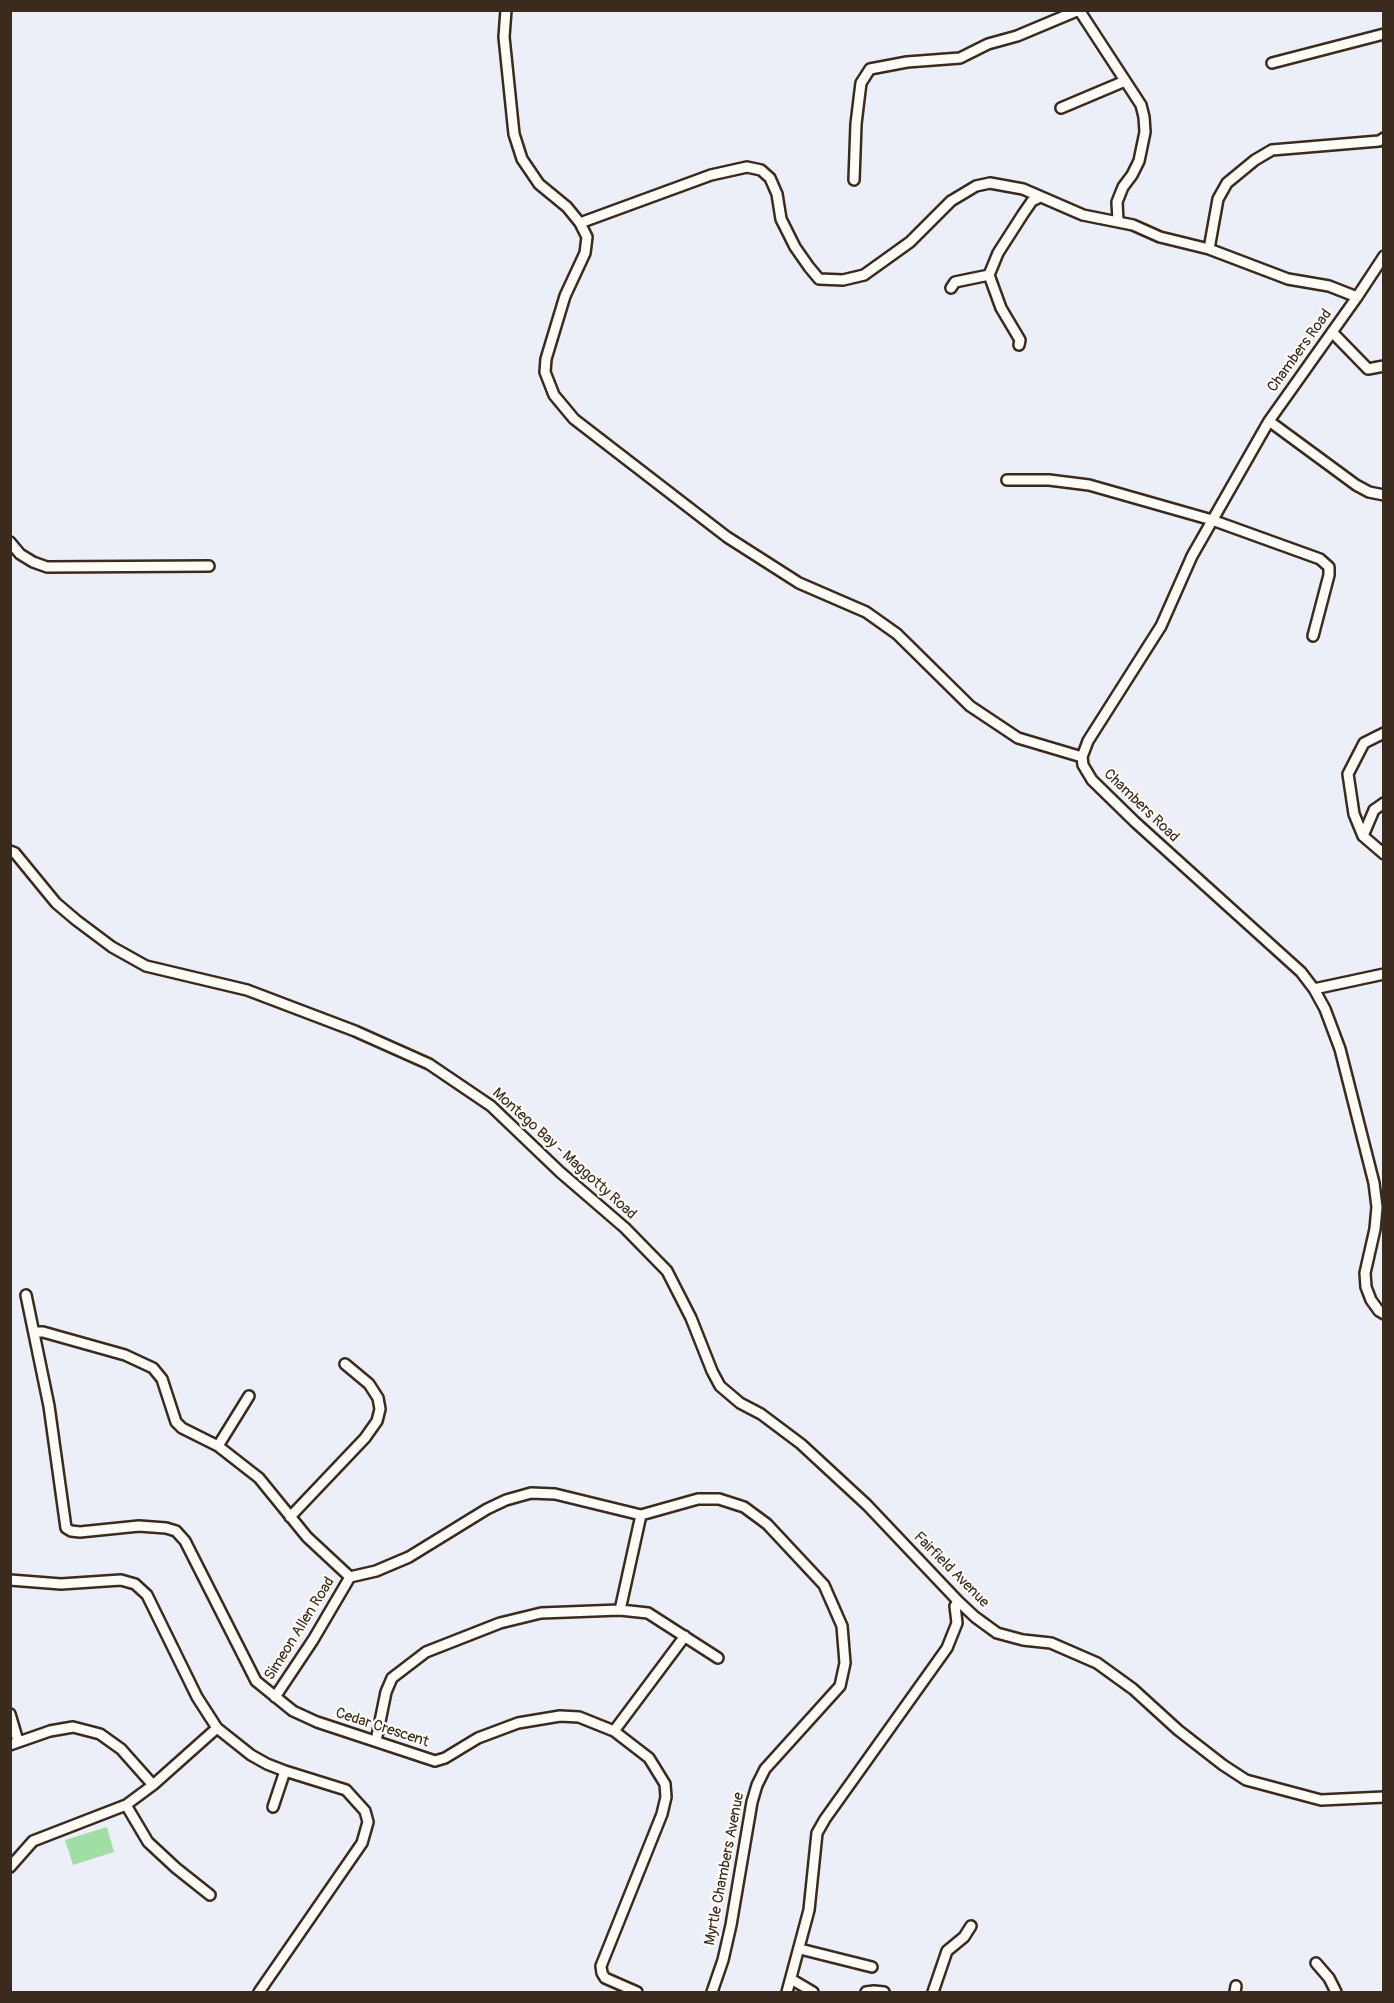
<!DOCTYPE html>
<html>
<head>
<meta charset="utf-8">
<style>
	body { margin:0 }
	#map { position:relative; width:1394px; height:2003px; overflow:hidden; background:#edeff8; font-family:Pangolin,sans-serif }
	canvas { display:block }
	.frame { position:absolute; inset:0; border:12px solid #3b2a1e; pointer-events:none }
</style>
</head>
<body>
<div id="map">
<canvas width="1394" height="2003"></canvas>
<div class="frame"></div>
</div>
<script>
const ctx = document.querySelector('canvas').getContext('2d');
ctx.lineJoin = 'round';
function paint(path, color) {
  ctx.fillStyle = color;
  ctx.fill(path, 'evenodd');
}
function poly(rows) {
  const path = new Path2D();
  for (const r of rows) {
    path.moveTo(r[0], r[1]);
    for (let i = 2; i < r.length; i += 2) path.lineTo(r[i], r[i + 1]);
  }
  return path;
}
function stroke(path, color, width, dash) {
  ctx.strokeStyle = color;
  ctx.lineWidth = width;
  ctx.lineCap = dash ? 'butt' : 'round';
  ctx.setLineDash(dash || []);
  ctx.stroke(path);
}
function write(font, color, halo, rows, align = 'center') {
  ctx.font = font + ' Pangolin,sans-serif';
  ctx.lineWidth = 4.5;
  ctx.setLineDash([]);
  ctx.textBaseline = 'middle';
  ctx.strokeStyle = halo;
  ctx.fillStyle = color;
  for (const [text, x, y, turn = 0] of rows) {
    ctx.save();
    ctx.translate(x, y);
    ctx.rotate((+turn || 0) * Math.PI / 180);
    ctx.textAlign = isNaN(turn) ? turn : align;
    if (halo) ctx.strokeText(text, 0, 0);
    ctx.fillText(text, 0, 0);
    ctx.restore();
  }
}
paint(poly([
	[107,1827,114,1852,73,1865,65,1840]
]), '#a1dea5');
const minor = poly([
	[506,10,504,37,514,134,522,159,539,184,567,207,580,223,587,237,585,253,565,296,546,359,545,372,554,395,574,419,727,537,799,583,866,612,897,634,970,706,1018,738,1082,757],
	[1272,63,1384,34],
	[1061,108,1125,81],
	[854,180,856,124,859,99,861,83,870,69,907,62,960,58,988,44,1017,36,1079,10,1141,105,1144,117,1145,132,1139,161,1132,175,1123,187,1117,202,1118,221],
	[580,223,711,175,747,167,761,170,770,178,777,194,781,219,795,247,809,267,819,279,843,280,864,275,910,242,951,201,976,186,990,183,1023,189,1083,215,1133,225,1160,237,1209,249,1288,279,1329,286,1357,297],
	[1209,249,1218,199,1227,183,1255,160,1272,150,1379,141,1384,138],
	[1384,256,1357,297,1269,421,1192,556,1161,626,1088,741,1082,757,1083,765,1092,780,1135,822,1301,972,1314,989,1325,1009,1340,1049,1374,1183,1377,1207,1375,1229,1365,1273,1366,1287,1371,1300,1379,1311,1384,1314],
	[989,275,1001,308,1020,340,1019,345],
	[951,288,955,282,989,275,998,253,1023,214,1032,201,1040,197],
	[1332,332,1368,369,1384,366],
	[1269,421,1356,485,1369,492,1384,495],
	[1007,480,1049,480,1089,485,1212,520,1320,559,1329,567,1329,575,1313,636],
	[10,542,20,554,33,562,47,567,209,566],
	[1384,733,1364,743,1348,774,1354,814,1363,836,1384,854],
	[1363,836,1374,810,1384,803],
	[10,851,15,853,56,903,76,920,112,947,146,966,247,990,355,1031,429,1064,491,1106,560,1172,625,1228,667,1271,691,1318,712,1371,720,1386,740,1403,761,1414,801,1444,867,1505,958,1601,975,1617,997,1633,1023,1640,1051,1643,1097,1663,1133,1689,1178,1730,1223,1765,1246,1780,1321,1800,1384,1797],
	[1314,989,1384,974],
	[26,1295,49,1406,66,1528,71,1531,80,1532,139,1526,166,1528,176,1531,185,1541,256,1681,293,1711,317,1722,435,1761,445,1758,478,1738,518,1723,560,1716,579,1717,614,1731,649,1758,665,1784,666,1797,662,1814,601,1966,602,1973,605,1978,637,1992],
	[34,1332,43,1332,125,1355,153,1368,162,1379,176,1422,182,1428,218,1446,259,1478,307,1537,350,1577],
	[218,1446,249,1396],
	[290,1517,365,1438,377,1421,380,1409,378,1398,369,1384,345,1364],
	[350,1577,376,1571,409,1557,487,1509,506,1500,531,1493,555,1494,641,1515,698,1499,719,1499,744,1507,767,1524,824,1585,842,1626,845,1663,840,1686,765,1769,757,1785,752,1802,731,1925,723,1960,712,1992],
	[10,1580,61,1584,121,1580,135,1584,147,1595,197,1697,217,1728,251,1755,267,1764,285,1771,346,1790,365,1811,368,1822,362,1843,259,1992],
	[620,1610,641,1515],
	[275,1697,313,1640,350,1577],
	[10,1714,18,1741],
	[614,1731,685,1636],
	[376,1741,386,1692,392,1678,426,1652,500,1623,541,1613,620,1610,648,1613,718,1658],
	[10,1745,50,1731,73,1727,100,1734,121,1749,153,1785],
	[126,1805,148,1842,176,1868,210,1895],
	[273,1807,285,1771],
	[10,1867,33,1841,126,1805,153,1785,217,1728],
	[800,1949,872,1967],
	[1316,1963,1329,1978,1336,1992],
	[791,1979,813,1992],
	[787,1992,809,1910,817,1833,825,1819,947,1648,957,1623,955,1606,958,1601],
	[866,1992,874,1991,884,1992],
	[933,1992,947,1951,964,1937,971,1926],
	[1235,1992,1236,1986]
]);
stroke(minor, '#3b2a1e', 14);
stroke(minor, '#fdfcf7', 9);
write('15px', '#3b2a1e', '#fdfcf7', [
	["Chambers Road",1300,351,-54],
	["Chambers Road",1141,806,44],
	["Montego Bay - Maggotty Road",564,1154,42],
	["Fairfield Avenue",951,1570,45],
	["Simeon Allen Road",300,1629,-58],
	["Cedar Crescent",382,1728,18],
	["Myrtle Chambers Avenue",725,1869,-79]
]);
</script>
</body>
</html>
